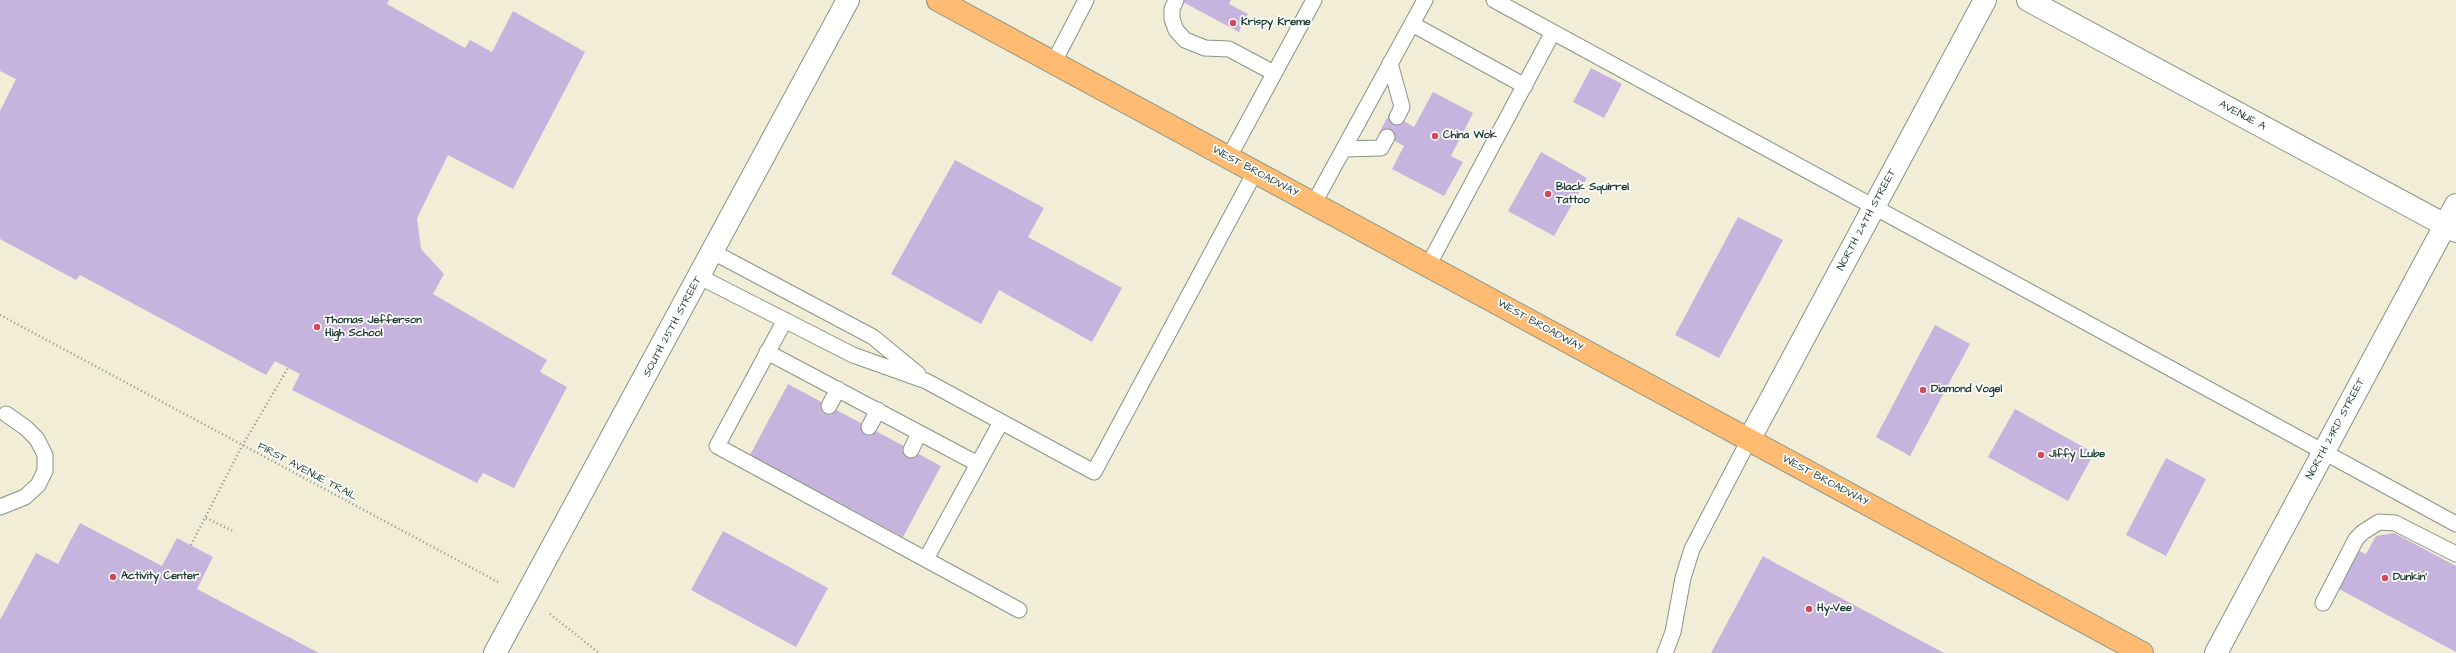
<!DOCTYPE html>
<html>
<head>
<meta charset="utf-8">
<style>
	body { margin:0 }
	canvas { display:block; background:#f1edd7 }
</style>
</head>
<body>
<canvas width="2456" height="653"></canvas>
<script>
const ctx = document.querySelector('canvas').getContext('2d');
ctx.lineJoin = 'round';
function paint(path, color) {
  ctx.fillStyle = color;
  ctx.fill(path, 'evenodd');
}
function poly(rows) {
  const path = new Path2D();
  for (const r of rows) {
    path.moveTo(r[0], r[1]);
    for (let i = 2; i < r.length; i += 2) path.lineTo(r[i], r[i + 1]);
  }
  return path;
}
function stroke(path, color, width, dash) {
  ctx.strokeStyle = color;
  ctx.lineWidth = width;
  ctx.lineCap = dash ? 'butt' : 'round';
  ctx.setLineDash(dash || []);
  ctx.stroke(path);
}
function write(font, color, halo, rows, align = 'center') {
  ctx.font = font + ' "Architects Daughter",sans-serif';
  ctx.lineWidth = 3.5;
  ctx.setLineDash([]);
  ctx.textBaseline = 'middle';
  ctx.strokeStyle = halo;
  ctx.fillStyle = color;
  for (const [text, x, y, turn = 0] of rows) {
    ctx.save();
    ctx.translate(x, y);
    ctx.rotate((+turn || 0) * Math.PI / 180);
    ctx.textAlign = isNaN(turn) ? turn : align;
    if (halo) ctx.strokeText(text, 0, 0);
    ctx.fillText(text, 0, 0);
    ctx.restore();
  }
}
paint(poly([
	[0,0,389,0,387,4,465,48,470,40,492,52,513,11,585,52,513,189,448,155,417,218,421,249,444,274,433,294,547,360,540,372,567,387,514,488,483,473,477,483,292,390,300,374,275,361,266,375,80,275,76,280,0,239,0,111,16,79,0,71],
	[1179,0,1231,0,1229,4,1248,14,1239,32],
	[1591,68,1622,84,1604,118,1573,102],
	[1433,92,1473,113,1451,156,1463,162,1444,196,1392,169,1404,146,1379,133,1390,113,1414,127],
	[1541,152,1587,178,1554,236,1508,211],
	[955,160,1044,208,1028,237,1122,288,1092,342,999,290,981,324,891,274],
	[1738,217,1783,240,1719,358,1675,335],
	[1935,325,1970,344,1910,456,1876,437],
	[788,384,941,466,903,537,750,455],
	[2015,409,2094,453,2068,501,1988,457],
	[2166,458,2206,479,2166,556,2126,535],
	[80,523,162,566,177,538,213,557,197,589,319,653,0,653,0,620,36,553,58,564],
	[723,531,828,588,796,647,691,590],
	[2394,533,2456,566,2456,652,2339,589,2359,551,2366,554,2376,536],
	[1763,556,1779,565,1944,653,1711,653]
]), '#c7b4de');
const service = poly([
	[1176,0,1172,9,1172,19,1176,30,1185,40,1205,48,1229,49,1274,73],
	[1494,0,2456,524],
	[1412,24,1525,86],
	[1054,62,1086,0],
	[1390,63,1402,107,1397,117],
	[1344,149,1381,148,1387,137],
	[1229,157,1314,0],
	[1314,203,1425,0],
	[713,252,873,337,918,374],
	[1429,264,1553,32],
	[700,277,853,355,926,381,1094,472,1255,172],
	[785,320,717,446,1019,610],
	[767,352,978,464],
	[829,406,838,389],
	[869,427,878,410],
	[911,450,919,433],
	[0,507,25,497,38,485,45,471,45,455,37,439,26,428,6,414],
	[926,559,1001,422],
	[2323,603,2356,539,2363,532,2379,522,2395,523,2456,554],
	[1665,653,1673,632,1683,578,1692,549,1749,440]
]);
const minor = poly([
	[1749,440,1985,0],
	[2216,653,2456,205]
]);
const tertiary = poly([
	[2028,0,2456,231],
	[495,653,848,0]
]);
const primary = poly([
	[938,0,2142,653]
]);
stroke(service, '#889586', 17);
stroke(minor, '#889586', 24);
stroke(tertiary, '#889586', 24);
stroke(primary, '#889586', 24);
stroke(poly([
	[0,315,500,583],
	[206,518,235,532],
	[191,545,242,446,288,368],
	[550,614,599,653]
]), '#889586', 2.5, [1, 3]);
stroke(service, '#fff', 15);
stroke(minor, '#fff', 22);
stroke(tertiary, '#fff', 22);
stroke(primary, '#ffbb71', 22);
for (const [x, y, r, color] of [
	[1233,23,4,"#d1495b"],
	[1435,136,4,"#d1495b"],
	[1548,194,4,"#d1495b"],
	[317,327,4,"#d1495b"],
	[1923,390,4,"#d1495b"],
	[2041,455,4,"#d1495b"],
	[113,577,4,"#d1495b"],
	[2385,578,4,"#d1495b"],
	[1809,609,4,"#d1495b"]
]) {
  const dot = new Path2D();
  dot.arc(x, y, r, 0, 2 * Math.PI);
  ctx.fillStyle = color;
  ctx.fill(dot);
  stroke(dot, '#fff', 1.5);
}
write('bold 11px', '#1f3d34', '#fff', [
	["Krispy Kreme",1241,23],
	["China Wok",1443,136],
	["Black Squirrel",1556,188],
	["Tattoo",1556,201],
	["Thomas Jefferson",325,321],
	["High School",325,334],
	["Diamond Vogel",1931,390],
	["Jiffy Lube",2049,455],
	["Activity Center",121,577],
	["Dunkin'",2393,578],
	["Hy-Vee",1817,609]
], 'left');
write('11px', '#1f3d34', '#fff', [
	["AVENUE A",2242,116,28],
	["WEST BROADWAY",1255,172,28],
	["NORTH 24TH STREET",1867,220,-62],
	["WEST BROADWAY",1540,326,29],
	["SOUTH 25TH STREET",673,327,-62],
	["NORTH 23RD STREET",2336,429,-62],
	["FIRST AVENUE TRAIL",307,472,28],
	["WEST BROADWAY",1825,481,28]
]);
</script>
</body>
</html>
